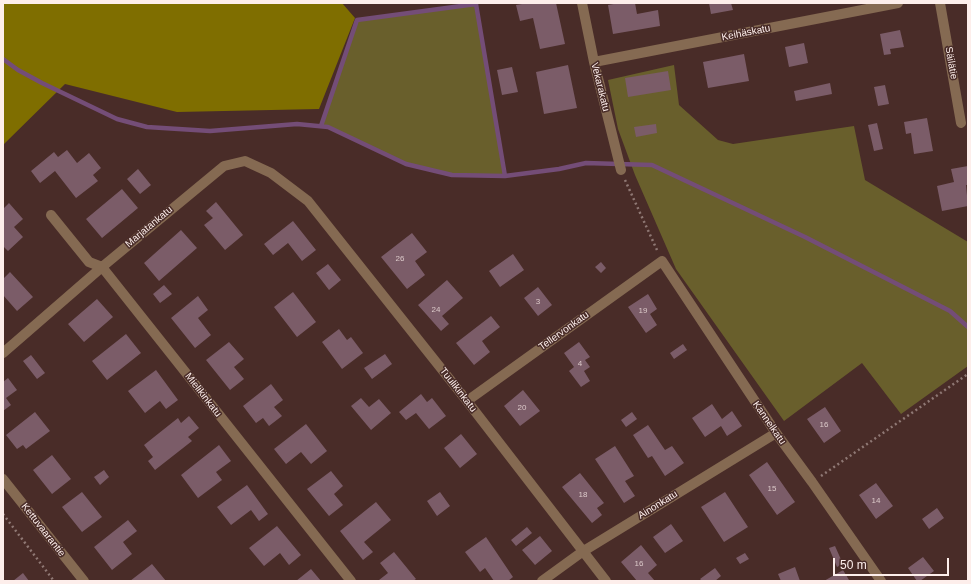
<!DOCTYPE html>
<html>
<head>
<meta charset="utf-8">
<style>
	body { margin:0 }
	#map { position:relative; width:971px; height:584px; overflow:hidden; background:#492c28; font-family:Arial,sans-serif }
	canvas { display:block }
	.frame { position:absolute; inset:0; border:4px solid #fdeeeb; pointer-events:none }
	.scale { position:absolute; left:833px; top:558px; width:116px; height:18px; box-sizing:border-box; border:2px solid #fdeeeb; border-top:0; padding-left:5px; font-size:12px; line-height:14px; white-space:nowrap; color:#fdeeeb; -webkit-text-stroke:3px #492c28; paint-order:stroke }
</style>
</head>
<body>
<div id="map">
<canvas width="971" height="584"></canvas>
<div class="frame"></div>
<div class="scale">50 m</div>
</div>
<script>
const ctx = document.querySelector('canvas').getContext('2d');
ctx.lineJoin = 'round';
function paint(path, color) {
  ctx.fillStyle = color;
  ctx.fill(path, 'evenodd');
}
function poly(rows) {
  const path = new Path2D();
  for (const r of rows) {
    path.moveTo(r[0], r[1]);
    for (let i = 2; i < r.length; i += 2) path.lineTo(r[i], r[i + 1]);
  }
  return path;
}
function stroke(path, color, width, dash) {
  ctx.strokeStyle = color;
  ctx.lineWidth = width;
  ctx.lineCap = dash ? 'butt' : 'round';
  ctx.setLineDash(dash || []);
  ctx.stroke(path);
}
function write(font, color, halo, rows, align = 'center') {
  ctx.font = font + ' Arial,sans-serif';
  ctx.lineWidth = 3;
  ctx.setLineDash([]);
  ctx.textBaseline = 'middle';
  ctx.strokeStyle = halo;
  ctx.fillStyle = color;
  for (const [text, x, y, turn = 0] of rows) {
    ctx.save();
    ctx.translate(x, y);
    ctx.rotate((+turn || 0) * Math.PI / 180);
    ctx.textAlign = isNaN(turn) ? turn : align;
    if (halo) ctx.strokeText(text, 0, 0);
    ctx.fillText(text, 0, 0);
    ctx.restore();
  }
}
paint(poly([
	[476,4,505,176,452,175,419,168,392,158,328,127,321,126,357,20],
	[674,65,679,105,718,140,733,144,854,126,865,180,968,242,968,366,901,414,862,363,784,421,676,269,635,175,618,129,608,80]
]), '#695f2c');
paint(poly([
	[3,3,342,3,355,18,319,109,177,112,65,84,4,144]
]), '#7f6e00');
stroke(poly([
	[3,59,18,70,42,83,117,119,147,127,210,131,297,124,328,127,406,164,452,175,505,176,559,169,586,163,652,165,805,237,950,311,968,327],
	[321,126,357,20,476,4,505,176]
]), '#744d77', 4.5);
paint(poly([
	[528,3,556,3,565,44,540,49,533,18,520,21,516,5],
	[619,3,635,3,637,14,658,10,660,26,613,34,608,5],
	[709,3,731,3,733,10,711,14],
	[900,30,904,47,890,49,891,54,884,55,880,34],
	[804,43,808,63,789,67,785,47],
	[744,54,749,81,708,88,703,62],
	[568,65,577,108,544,114,536,72],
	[512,67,518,92,502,95,497,70],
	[668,71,671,90,628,97,625,78],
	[830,83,832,94,796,101,794,91],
	[885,85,889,104,878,106,874,87],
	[927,118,933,151,914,154,911,133,906,134,904,122],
	[877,123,883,149,874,151,868,125],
	[656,124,657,133,636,137,634,127],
	[67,150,77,163,89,153,101,168,93,175,98,181,76,198,55,171,40,183,31,171,54,152,58,157],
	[968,166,968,185,966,185,968,206,942,211,937,186,954,182,951,169],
	[138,169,151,185,140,194,127,179],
	[122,189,138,208,102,238,86,219],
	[216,202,243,235,225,250,204,225,213,218,206,211],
	[9,203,23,219,14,227,23,237,8,251,3,246,3,209],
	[293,221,316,250,302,261,288,243,273,255,264,244],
	[181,230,197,248,159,281,144,263],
	[412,233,427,252,415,261,425,275,407,289,381,257],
	[513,254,524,270,500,287,489,271],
	[601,262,606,268,601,273,595,267],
	[328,264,341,280,329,290,316,273],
	[10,272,33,297,17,311,3,295,3,279],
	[447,280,463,298,442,316,449,324,441,331,418,305],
	[164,285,172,294,160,303,153,294],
	[538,287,552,305,538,316,524,298],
	[293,292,316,322,297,337,274,307],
	[648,294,657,309,650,314,657,325,646,333,628,307],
	[198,296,208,310,198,318,211,335,195,348,171,318],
	[97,299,113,317,84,342,68,324],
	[491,316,500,327,482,341,490,352,474,365,456,343],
	[339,329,347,340,351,337,363,353,342,369,322,342],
	[126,334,141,353,107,380,92,361],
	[229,342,244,359,234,367,244,379,230,390,206,360],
	[579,342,590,357,585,360,590,367,584,371,590,381,581,387,569,371,574,367,564,353],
	[683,344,687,350,674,359,670,353],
	[385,354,392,364,372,379,364,368],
	[31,355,45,373,37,379,23,361],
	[156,370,178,400,166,409,160,401,145,413,128,391],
	[8,378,17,390,6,398,11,405,3,411,3,382],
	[271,384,283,400,274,407,282,416,269,426,263,418,256,423,243,406],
	[523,390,540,411,520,426,504,406],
	[421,394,427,402,432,398,446,416,429,429,416,413,406,420,399,412],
	[361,398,369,407,379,399,391,413,371,430,351,406],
	[712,404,722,419,732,411,742,426,727,436,721,426,705,437,692,418],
	[825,407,841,431,824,443,807,419],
	[35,412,50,431,26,449,23,445,17,449,6,435],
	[632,412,637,419,626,427,621,420],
	[189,416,199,428,188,437,192,441,155,470,148,461,153,457,144,445,178,418,181,423],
	[306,424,327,451,311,464,301,452,286,464,274,449],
	[648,425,665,450,672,446,684,463,665,476,652,456,648,458,633,435],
	[461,434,477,454,460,468,444,448],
	[219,445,231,461,216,472,222,480,198,498,181,475],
	[615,446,634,476,625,481,635,496,624,503,595,459],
	[52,455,71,479,52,494,33,470],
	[767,462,795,502,777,515,749,475],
	[104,470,109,477,100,485,94,477],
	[331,471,343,486,334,494,343,505,329,516,307,489],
	[580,473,604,503,597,508,602,515,592,523,562,487],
	[876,483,893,506,876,519,859,495],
	[247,485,268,514,259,521,251,510,231,525,217,507],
	[82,492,102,517,82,532,62,507],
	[440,492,450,506,437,516,427,501],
	[725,492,748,527,724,542,701,507],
	[376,502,391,520,364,542,373,552,363,560,340,531],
	[937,508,944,518,929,529,922,519],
	[128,520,137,531,123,542,132,554,112,570,94,547],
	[671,524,683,541,665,553,653,537],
	[277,526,301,555,289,565,280,553,264,566,249,548],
	[527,527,532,533,516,546,511,540],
	[540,536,552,551,535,565,522,550],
	[486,537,513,577,508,581,494,581,485,568,480,572,465,552],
	[641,545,657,565,648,573,655,581,637,581,621,562],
	[835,546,843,564,837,567,829,548],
	[394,552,416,579,413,581,379,580,388,573,380,563],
	[745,553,749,559,740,564,736,558],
	[923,557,934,571,920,581,917,581,908,568],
	[152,564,166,581,130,581],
	[795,567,800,581,781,581,778,574],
	[715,568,721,576,715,581,702,581,700,579],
	[311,569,321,581,296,581],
	[843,570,849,580,824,581],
	[23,573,29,581,13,581]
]), '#7b5c68');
stroke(poly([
	[625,180,657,250],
	[821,476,968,374],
	[3,514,54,581]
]), '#8f7874', 2.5, [2, 3]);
stroke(poly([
	[582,3,594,62,621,170],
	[940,3,961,123],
	[594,62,898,3],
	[51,215,89,262,102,267,351,581],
	[3,353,102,267,224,166,245,161,271,173,308,201,467,401,606,581],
	[467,401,662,261,776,433,812,482,881,581],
	[542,581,582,552,776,433]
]), '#856a52', 10);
stroke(poly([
	[3,479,84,581]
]), '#856a52', 10);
write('8px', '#dccaca', null, [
	["26",400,259],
	["3",538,302],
	["24",436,310],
	["19",643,311],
	["4",580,364],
	["20",522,408],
	["16",824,425],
	["15",772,489],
	["18",583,495],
	["14",876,501],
	["16",639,564]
]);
write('10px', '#fdeeeb', '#492c28', [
	["Keihäskatu",746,33,-11],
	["Säilätie",951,63,80],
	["Vekarakatu",600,87,76],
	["Marjatankatu",149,227,-40],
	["Tellervonkatu",564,331,-36],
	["Tuulikinkatu",458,390,52],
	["Mielikinkatu",203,395,52],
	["Kannelkatu",769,423,55],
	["Ainonkatu",658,505,-32],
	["Kettuvaarantie",43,530,52]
]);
</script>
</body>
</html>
